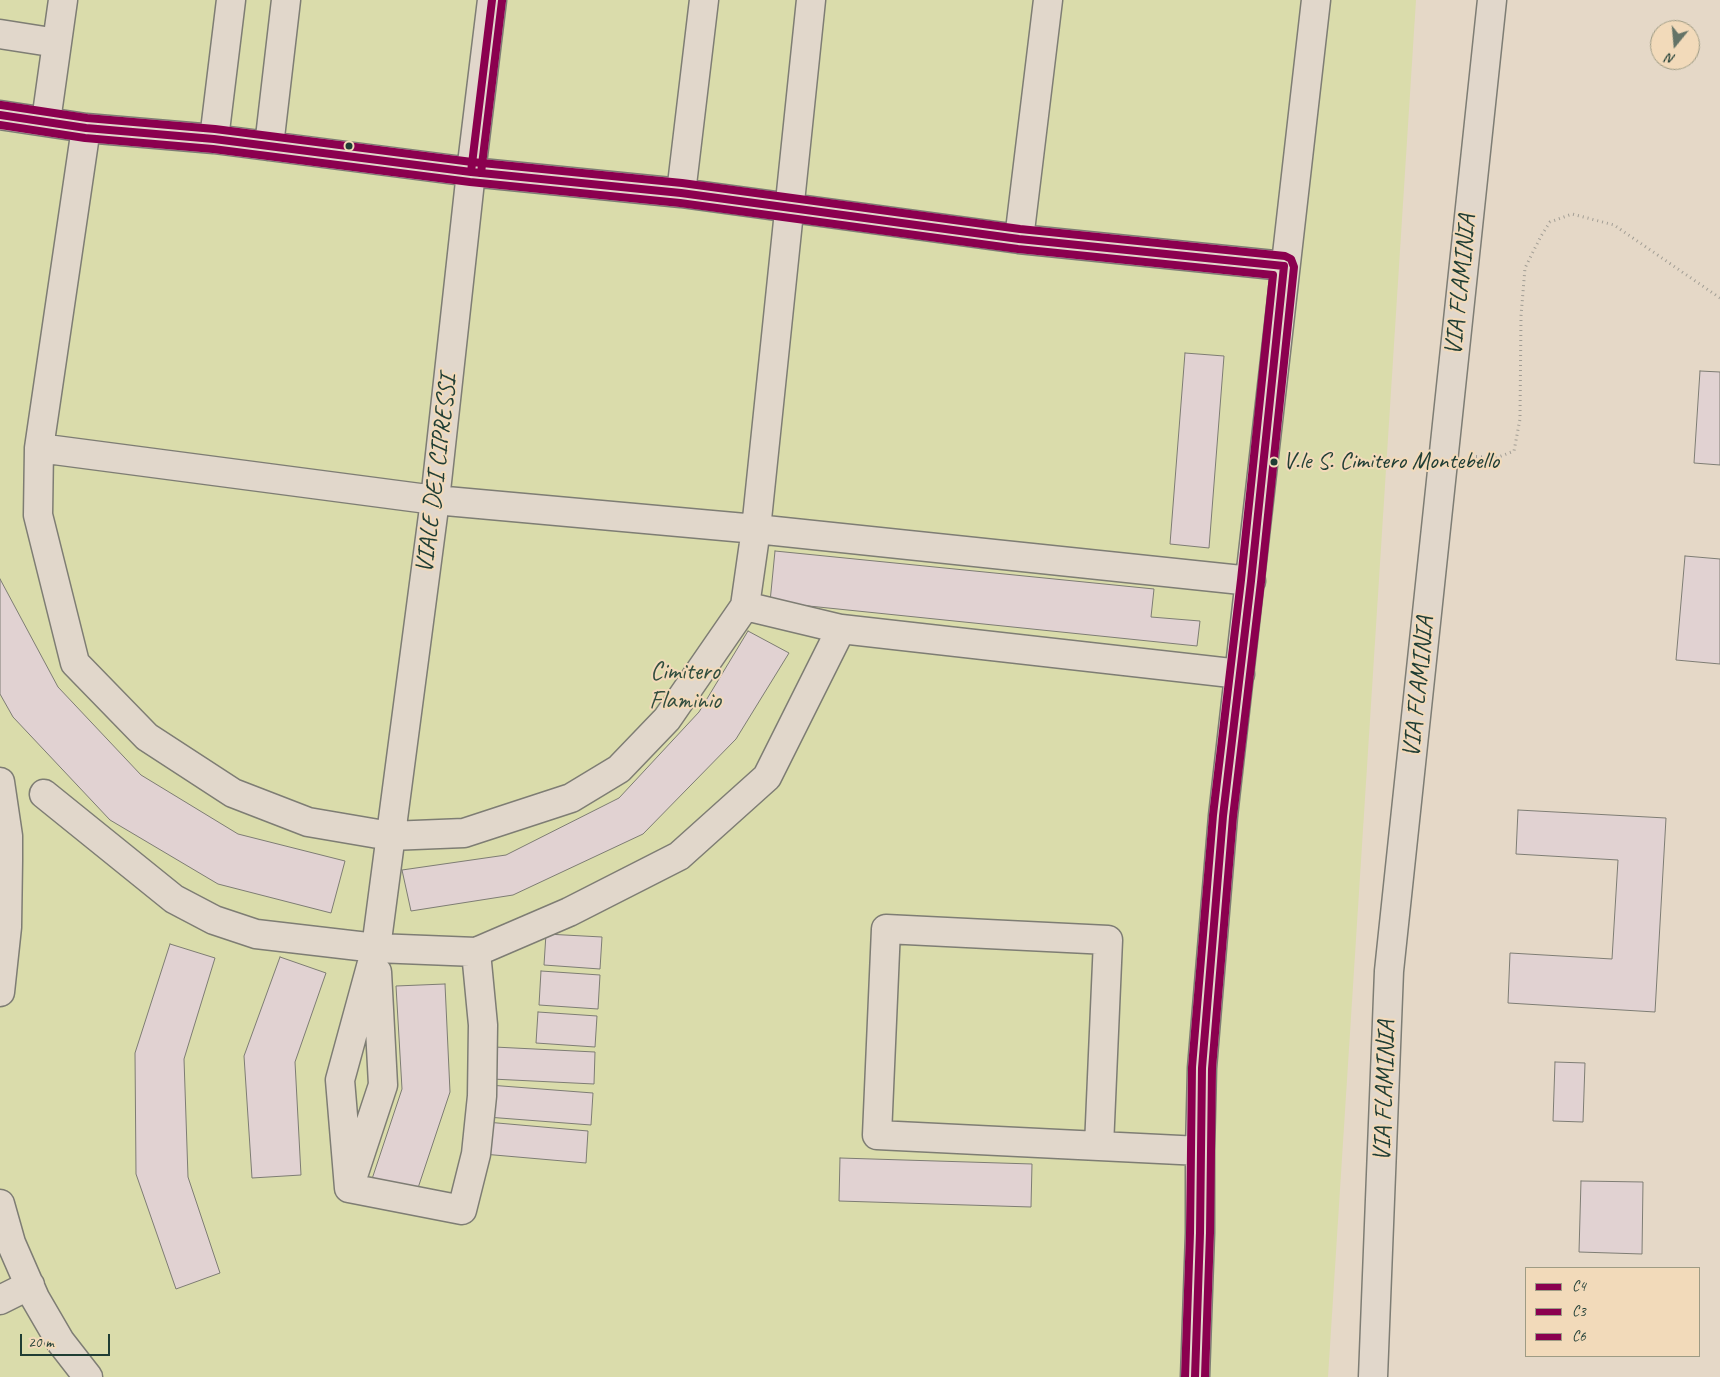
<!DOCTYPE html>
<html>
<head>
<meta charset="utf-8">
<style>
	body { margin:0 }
	#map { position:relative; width:1720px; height:1377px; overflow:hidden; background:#e5d8c7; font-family:Caveat,sans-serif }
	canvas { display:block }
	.legend { position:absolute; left:1525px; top:1267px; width:175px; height:90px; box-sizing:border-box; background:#f2daba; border:1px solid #9e9b84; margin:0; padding:6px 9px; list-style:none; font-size:15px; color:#1f3d34 }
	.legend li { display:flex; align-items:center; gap:10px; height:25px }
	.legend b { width:25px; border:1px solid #9e9b84 }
	.north { position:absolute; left:1650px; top:20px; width:50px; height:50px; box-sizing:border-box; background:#f2daba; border:1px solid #9e9b84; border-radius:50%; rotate:197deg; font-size:14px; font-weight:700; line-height:20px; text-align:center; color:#1f3d34 }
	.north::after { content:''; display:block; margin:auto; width:18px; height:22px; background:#647367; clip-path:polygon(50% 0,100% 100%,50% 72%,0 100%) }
	.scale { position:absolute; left:20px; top:1334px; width:90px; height:22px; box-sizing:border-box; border:2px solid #1f3d34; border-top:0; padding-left:6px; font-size:15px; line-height:18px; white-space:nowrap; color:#1f3d34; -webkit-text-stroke:4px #f2daba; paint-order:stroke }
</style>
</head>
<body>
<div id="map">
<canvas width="1720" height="1377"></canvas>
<ul class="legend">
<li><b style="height:6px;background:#8b004f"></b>C4</li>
<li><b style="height:6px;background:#8b004f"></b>C3</li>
<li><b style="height:6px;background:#8b004f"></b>C6</li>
</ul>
<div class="north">N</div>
<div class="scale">20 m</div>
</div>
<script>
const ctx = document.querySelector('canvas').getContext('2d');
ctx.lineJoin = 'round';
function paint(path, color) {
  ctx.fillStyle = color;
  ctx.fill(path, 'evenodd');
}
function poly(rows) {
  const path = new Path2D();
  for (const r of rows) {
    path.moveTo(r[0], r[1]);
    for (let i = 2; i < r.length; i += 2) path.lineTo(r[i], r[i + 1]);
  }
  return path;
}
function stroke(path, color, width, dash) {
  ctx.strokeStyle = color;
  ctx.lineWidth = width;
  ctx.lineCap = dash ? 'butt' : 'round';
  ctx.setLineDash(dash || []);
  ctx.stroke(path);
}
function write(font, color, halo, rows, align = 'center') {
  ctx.font = font + ' Caveat,sans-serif';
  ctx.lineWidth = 4;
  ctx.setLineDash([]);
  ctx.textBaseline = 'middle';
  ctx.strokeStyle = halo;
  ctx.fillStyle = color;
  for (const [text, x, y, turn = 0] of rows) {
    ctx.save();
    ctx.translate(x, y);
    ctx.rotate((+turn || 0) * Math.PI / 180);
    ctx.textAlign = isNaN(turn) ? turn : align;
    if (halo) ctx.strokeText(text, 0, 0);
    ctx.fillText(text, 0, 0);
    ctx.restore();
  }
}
paint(poly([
	[0,0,1416,0,1328,1377,0,1377]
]), '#dadcab');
const building = poly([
	[1185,353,1224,356,1209,548,1170,544,1185,353],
	[1700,371,1720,372,1720,465,1694,463,1700,371],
	[775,551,1154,589,1151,617,1200,621,1197,646,770,602,775,551],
	[1685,556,1720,559,1720,664,1676,660,1685,556],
	[0,579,58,687,141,775,238,834,345,861,331,913,218,884,110,820,13,717,0,694,0,579],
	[748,631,789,653,736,739,643,834,513,895,411,911,402,870,506,855,619,798,699,712,748,631],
	[1518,810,1666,818,1655,1012,1508,1003,1510,953,1612,959,1618,860,1516,854,1518,810],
	[546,934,602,937,600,969,544,965,546,934],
	[170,944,215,958,184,1059,188,1177,220,1273,176,1289,136,1174,135,1053,170,944],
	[280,957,326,973,295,1062,301,1175,252,1178,244,1056,280,957],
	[541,971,600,975,598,1009,539,1005,541,971],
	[445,984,450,1092,416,1194,372,1179,402,1089,396,986,445,984],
	[538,1012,597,1016,595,1047,536,1043,538,1012],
	[494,1047,595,1052,594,1084,492,1079,494,1047],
	[1555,1062,1585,1063,1583,1122,1553,1121,1555,1062],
	[489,1085,593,1093,591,1125,487,1117,489,1085],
	[486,1122,588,1131,586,1163,483,1154,486,1122],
	[840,1158,1032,1164,1031,1207,839,1201,840,1158],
	[1581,1181,1643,1182,1642,1254,1579,1252,1581,1181]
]);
paint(building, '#e1d2d2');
stroke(building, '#7e7d74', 1);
const minor = poly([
	[0,34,57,43],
	[0,115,86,128,214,139,471,172,681,193,1019,239,1284,266],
	[46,121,63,0],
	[86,128,39,448,38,515,75,663,147,737,233,793,308,822,390,836,464,833,571,798,619,769,667,719,745,606,756,529,811,0],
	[214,139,231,0],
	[269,146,286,0],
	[681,193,704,0],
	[1019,239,1048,0],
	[39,448,435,500,756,529,1251,581],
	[841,629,1240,674],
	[0,782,8,836,8,861,7,927,0,992],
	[44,794,174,899,214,920,256,934,376,948,476,952,483,1025,482,1096,476,1154,462,1210,349,1188,383,1085,377,972],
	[476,952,569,912,679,856,767,777,841,629,745,606],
	[1099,1146,1108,940,886,929,877,1135,1200,1151],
	[349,1188,340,1080,376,948,435,500,471,172,492,0],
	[0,1204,11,1243,35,1298,60,1341,88,1377],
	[0,1300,30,1285],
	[1195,1377,1200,1233,1200,1151,1202,1068,1223,816,1316,0],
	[1373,1377,1389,971,1492,0]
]);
stroke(minor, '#7e7d74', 31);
stroke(poly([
	[1471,456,1496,458,1514,451,1520,419,1521,316,1525,268,1541,236,1550,222,1572,214,1614,225,1720,298]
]), '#a29e95', 3, [1, 4]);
stroke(minor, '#e1d7cb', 28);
stroke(poly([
	[0,115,86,128,214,139,471,172,681,193,1019,239,1284,266,1251,581,1223,816,1202,1068,1200,1233,1195,1377],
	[471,172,492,0]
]), '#8b004f', 8);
stroke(poly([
	[0,125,85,138,213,149,470,182,680,203,1018,249,1273,275,1241,580,1213,815,1192,1067,1190,1233,1185,1377],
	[481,173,502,1]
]), '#8b004f', 8);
stroke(poly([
	[1,105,87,118,215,129,472,162,682,183,1020,229,1285,256,1291,259,1294,267,1261,582,1233,817,1212,1069,1210,1233,1205,1377]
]), '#8b004f', 8);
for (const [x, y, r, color] of [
	[349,146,4.5,"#1f3d34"],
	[1274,462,4.5,"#1f3d34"]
]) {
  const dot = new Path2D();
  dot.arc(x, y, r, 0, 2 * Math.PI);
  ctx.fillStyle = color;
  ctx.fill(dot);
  stroke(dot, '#f2daba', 2);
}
write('24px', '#1f3d34', '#f2daba', [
	["V.le S. Cimitero Montebello",1283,462]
], 'left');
write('25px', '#1f3d34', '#f2daba', [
	["VIA FLAMINIA",1461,285,-84],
	["VIALE DEI CIPRESSI",437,474,-83],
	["VIA FLAMINIA",1419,687,-84],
	["VIA FLAMINIA",1385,1091,-88]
]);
write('25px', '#314d3e', '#f2daba', [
	["Cimitero",685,672],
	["Flaminio",685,701]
]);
</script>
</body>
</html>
